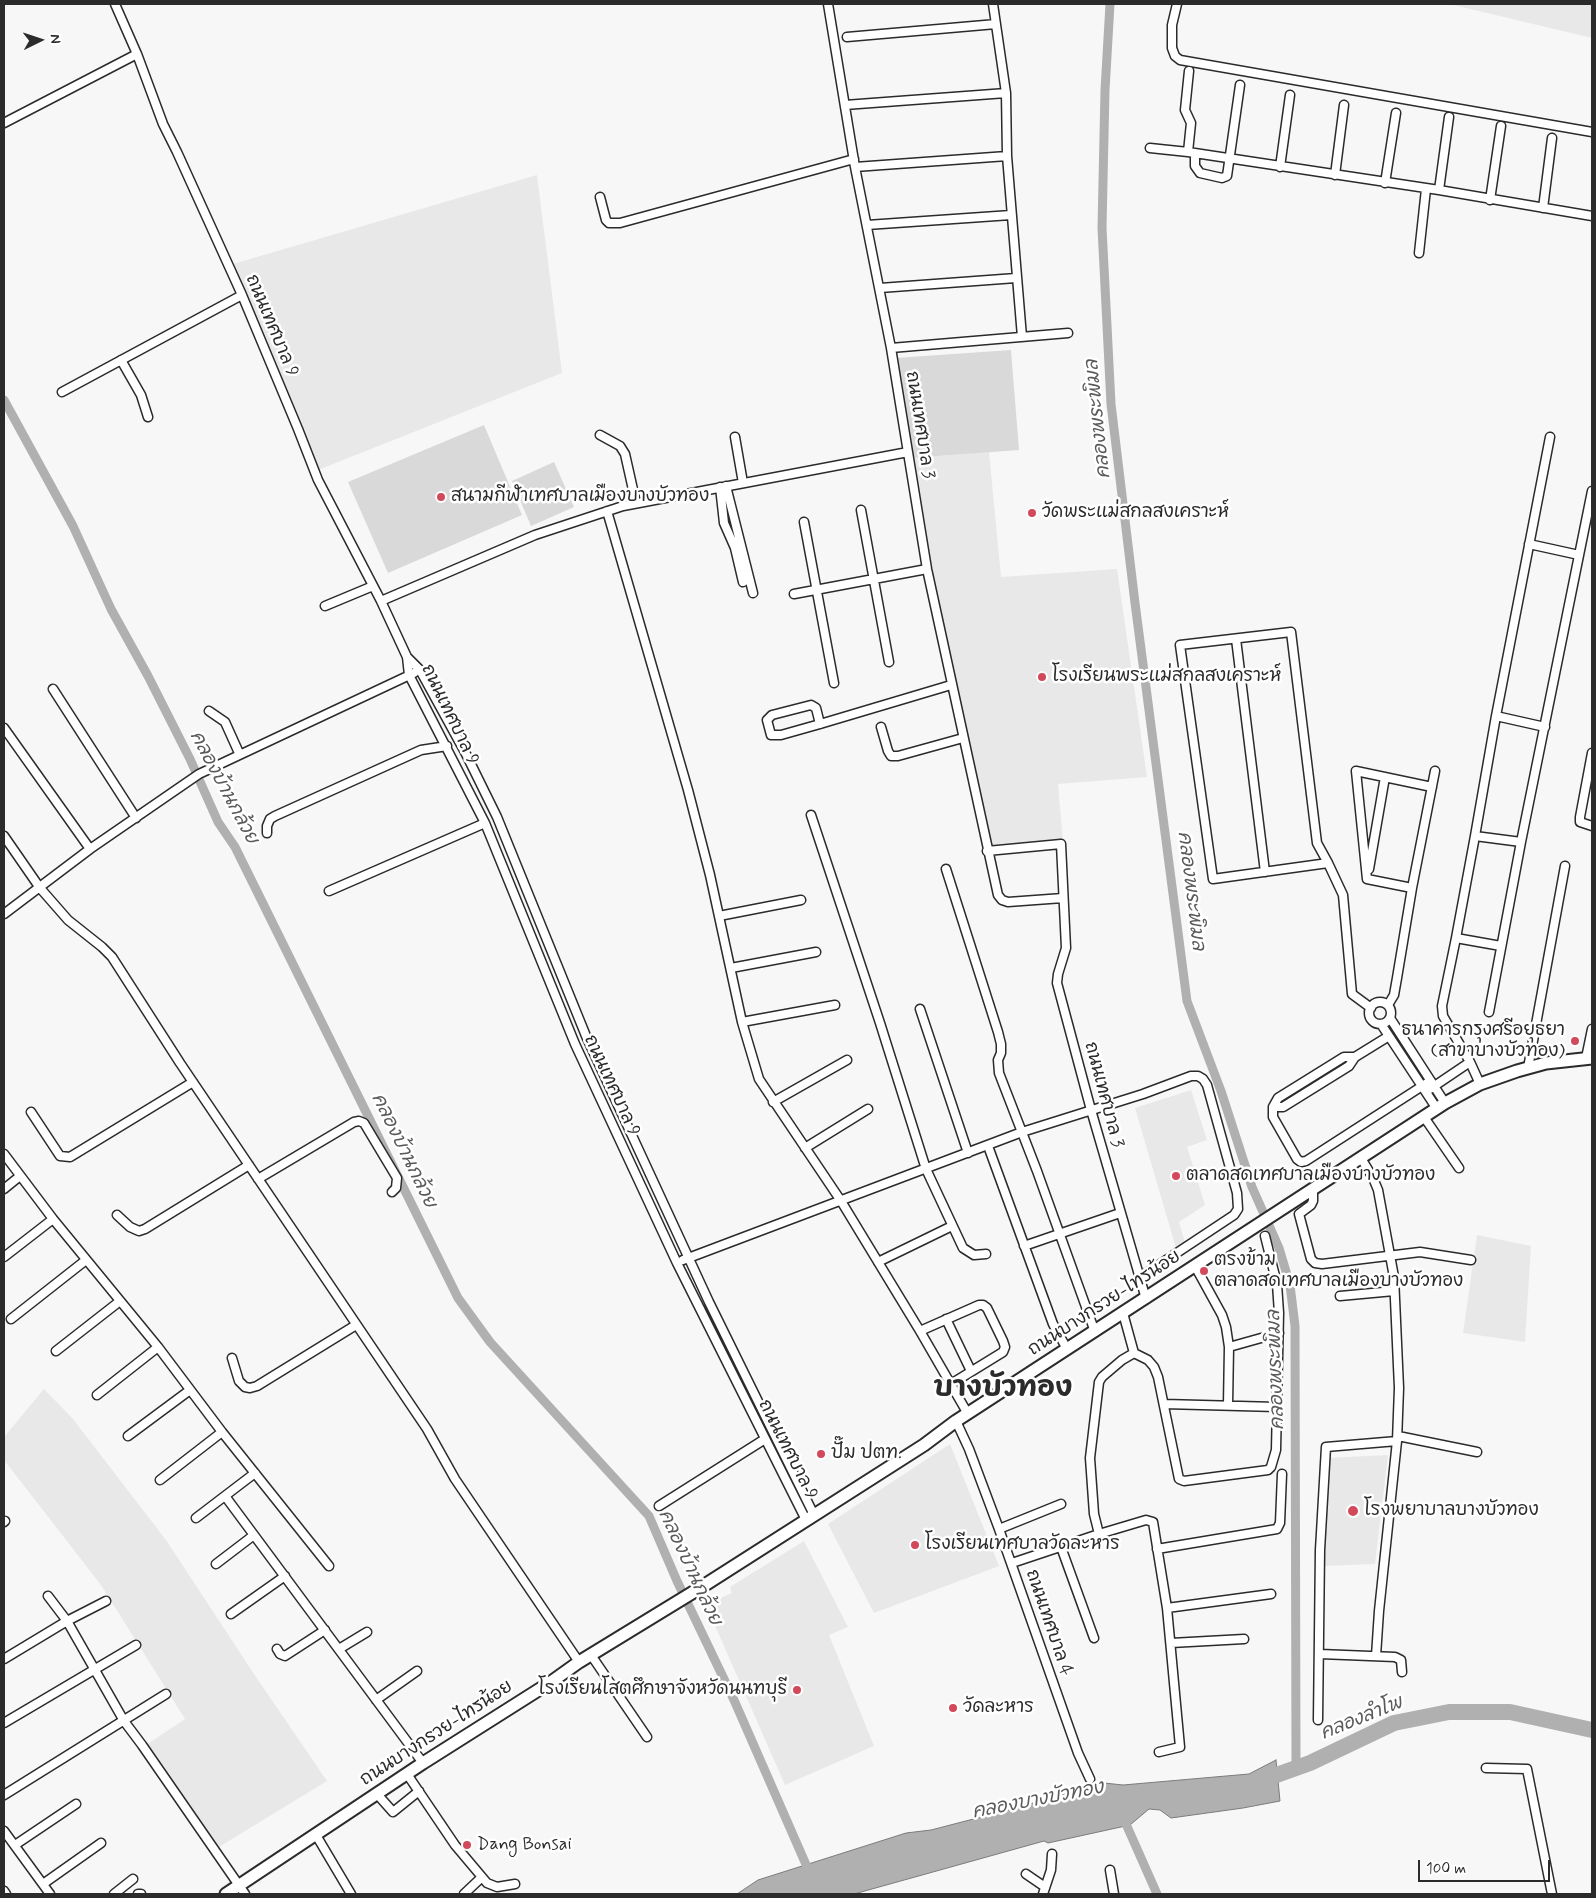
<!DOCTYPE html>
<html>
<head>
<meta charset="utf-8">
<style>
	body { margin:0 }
	#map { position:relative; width:1596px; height:1898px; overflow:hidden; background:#f7f7f7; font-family:Mynerve,sans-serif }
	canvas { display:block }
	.frame { position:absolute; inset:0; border:5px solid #2b2b2b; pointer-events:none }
	.north { position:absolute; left:15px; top:15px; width:50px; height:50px; -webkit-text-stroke:4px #fff; paint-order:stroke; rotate:86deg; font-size:14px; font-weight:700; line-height:20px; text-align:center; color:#2b2b2b }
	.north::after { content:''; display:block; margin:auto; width:18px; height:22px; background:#2b2b2b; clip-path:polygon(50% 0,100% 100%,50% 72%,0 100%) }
	.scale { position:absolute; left:1418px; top:1860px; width:132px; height:22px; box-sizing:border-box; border:2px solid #2b2b2b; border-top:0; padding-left:6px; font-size:15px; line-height:18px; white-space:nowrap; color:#2b2b2b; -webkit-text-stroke:4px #fff; paint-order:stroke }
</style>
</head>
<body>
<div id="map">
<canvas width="1596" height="1898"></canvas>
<div class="frame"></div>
<div class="north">N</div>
<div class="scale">100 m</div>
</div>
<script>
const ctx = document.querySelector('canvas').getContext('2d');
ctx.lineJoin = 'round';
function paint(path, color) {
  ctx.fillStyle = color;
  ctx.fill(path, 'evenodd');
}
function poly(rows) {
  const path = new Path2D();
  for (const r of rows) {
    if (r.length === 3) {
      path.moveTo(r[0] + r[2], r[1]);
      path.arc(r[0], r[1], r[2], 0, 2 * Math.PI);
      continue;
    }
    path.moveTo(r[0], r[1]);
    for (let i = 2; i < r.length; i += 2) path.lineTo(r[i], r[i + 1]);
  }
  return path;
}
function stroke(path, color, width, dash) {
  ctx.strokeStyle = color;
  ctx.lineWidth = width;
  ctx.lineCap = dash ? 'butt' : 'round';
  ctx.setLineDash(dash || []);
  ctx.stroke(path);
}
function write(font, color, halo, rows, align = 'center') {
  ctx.font = font + ' Mynerve,"Playpen Sans Thai",sans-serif';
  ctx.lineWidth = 5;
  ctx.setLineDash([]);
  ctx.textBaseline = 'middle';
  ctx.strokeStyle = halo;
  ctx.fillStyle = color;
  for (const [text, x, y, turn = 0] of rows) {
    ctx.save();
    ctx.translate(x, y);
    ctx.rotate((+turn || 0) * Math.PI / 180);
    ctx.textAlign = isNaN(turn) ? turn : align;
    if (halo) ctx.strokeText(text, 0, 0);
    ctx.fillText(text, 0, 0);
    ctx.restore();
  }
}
paint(poly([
	[1449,4,1592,4,1592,38],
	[537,175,562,373,318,470,233,264],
	[989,452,1001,577,1117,569,1147,777,1058,784,1063,843,986,848,910,458],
	[1191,1090,1207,1140,1187,1147,1205,1205,1179,1222,1185,1243,1176,1248,1135,1108],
	[1477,1235,1531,1246,1525,1342,1463,1333],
	[44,1389,73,1419,166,1540,256,1677,327,1781,214,1850,140,1749,185,1719,101,1585,4,1460,4,1437],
	[950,1444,999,1566,874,1613,828,1524],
	[1388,1455,1375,1564,1324,1566,1326,1458],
	[804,1541,848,1627,829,1635,874,1746,785,1785,706,1605,732,1593,730,1587]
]), '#e8e8e8');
paint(poly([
	[1011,350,1019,450,910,458,895,358],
	[484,425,522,515,388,573,348,482],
	[554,462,574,507,531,526,512,481]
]), '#d9d9d9');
const water = poly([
	[1276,1760,1280,1801,1243,1808,1171,1818,1160,1810,1149,1809,1130,1825,1048,1843,1044,1841,854,1894,737,1894,758,1880,906,1833,931,1830,1012,1809,1104,1783,1123,1785,1249,1774,1276,1760]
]);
paint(water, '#b0b0b0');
stroke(water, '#7b7b7b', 1);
stroke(poly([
	[1110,4,1105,90,1102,228,1111,404,1135,603,1187,1001,1221,1091,1252,1187,1279,1248,1290,1285,1295,1326,1296,1768],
	[4,400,73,526,111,609,148,676,190,759,218,822,235,847,458,1298,490,1342,649,1516,677,1581,734,1700,811,1876],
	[1122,1815,1157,1894]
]), '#b0b0b0', 9);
stroke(poly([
	[1257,1782,1310,1763,1394,1723,1449,1712,1510,1712,1592,1730]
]), '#b0b0b0', 16);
const street = poly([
	[115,4,137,54,163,124,177,152,242,295,298,429,318,480,381,601,407,657,409,675,485,823,575,1044,677,1263,806,1520],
	[828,4,855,167,891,348,927,569,998,895,1002,900,1008,902,1063,898],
	[993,4,1006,93,1007,156,1022,337],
	[1177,4,1172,25,1172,48,1175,56,1180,60,1592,132],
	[847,37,996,24],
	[1189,71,1185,110,1191,123,1188,152,1439,190,1592,216],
	[845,105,1006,93],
	[4,123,137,54],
	[1150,148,1188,152],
	[1195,153,1195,166,1200,173,1222,178,1227,176,1240,85],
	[855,167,1007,156],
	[1280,167,1290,95],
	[1335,175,1344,105],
	[1385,183,1396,113],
	[1439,190,1449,117],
	[600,197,606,220,609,223,620,223,854,159],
	[1490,200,1501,126],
	[1543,208,1552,138],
	[867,225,1011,215],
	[1419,253,1426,189],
	[880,288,1016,278],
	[891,348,1068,333],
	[121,360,141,395,148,417],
	[62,392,242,295],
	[600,435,620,446,625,454,636,503],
	[735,437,743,483],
	[726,486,753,593],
	[720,487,724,523,735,548,743,582],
	[861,510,889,662],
	[607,511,688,790,710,875,742,1022,759,1079,841,1201,920,1331,968,1414],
	[804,522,834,683],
	[1529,544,1579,555],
	[794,594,927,569],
	[381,601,535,535,623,506,908,452],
	[325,606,373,586],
	[1236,639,1265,872],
	[407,657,420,670,465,752,497,817,586,1036,709,1302,814,1515],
	[53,689,136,818],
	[209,711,225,722,239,753],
	[1496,716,1550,437],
	[820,724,816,708,811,705,772,715,767,720,771,735,781,735,820,724,951,685],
	[881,727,888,751,891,756,898,756,963,738],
	[4,728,90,849],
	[1592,753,1580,817,1580,822,1592,826],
	[811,815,880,1023,926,1169,963,1248,974,1255,986,1254],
	[267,833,267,826,270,819,275,816,421,750,447,746],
	[4,836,40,888,68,920,102,947,112,957,180,1063,427,1429,455,1479,579,1662],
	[1475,836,1496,716,1545,727],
	[987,851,1061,844,1066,948,1058,974,1057,983,1091,1110,1146,1299],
	[1328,863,1213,879,1180,645,1291,632,1317,843,1328,863,1343,895,1352,994,1371,1008],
	[946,869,998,1032,1001,1044,1001,1053,998,1060,999,1073,1037,1171,1095,1332],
	[1369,869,1385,777],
	[1412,888,1367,879,1356,771,1432,787],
	[329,891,485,823],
	[4,914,90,849,199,774,414,673],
	[719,916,801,900],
	[1456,938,1475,836,1521,842],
	[731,968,816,952],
	[1380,1013,11],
	[1388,1005,1394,995,1397,978,1412,888,1435,771],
	[920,1009,968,1153],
	[1489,1012,1521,842,1592,491],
	[1390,1018,1445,1103],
	[742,1022,835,1005],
	[1381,1024,1437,1109],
	[1355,1057,1344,1057,1278,1098,1273,1107,1273,1117,1297,1159,1301,1162,1306,1161,1430,1081],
	[1586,1058,1592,1029],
	[1528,1068,1565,866],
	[1480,1084,1470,1062,1443,1016,1442,1006,1456,938,1501,946],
	[1430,1089,1470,1062],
	[773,1102,847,1060],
	[1273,1107,1283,1107,1349,1066,1355,1057,1389,1036],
	[31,1112,60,1156,70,1157,193,1082],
	[1424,1117,1459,1168],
	[988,1146,1053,1324,1067,1349],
	[805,1148,868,1109],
	[4,1154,53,1219,158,1347,222,1432,329,1566],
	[1361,1158,1373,1178,1378,1190,1394,1277,1399,1388,1397,1441,1379,1611,1376,1656],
	[258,1179,354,1122,359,1121,364,1123,397,1178,396,1188,392,1192],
	[4,1189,20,1176],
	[1313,1190,1313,1201,1311,1205,1299,1214,1311,1259,1315,1263,1322,1264,1420,1252,1471,1260],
	[117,1215,130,1227,139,1231,145,1229,249,1165],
	[1024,1246,1120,1213],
	[4,1257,53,1219],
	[683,1260,1022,1132,1143,1094,1191,1076,1198,1076,1203,1079,1207,1085,1237,1193,1238,1209,1234,1215,1139,1278],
	[878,1262,952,1226],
	[1195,1266,1222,1315,1226,1327,1229,1347,1228,1405],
	[1340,1296,1394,1291],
	[1123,1313,1134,1353,1148,1360,1154,1367,1158,1377,1179,1479,1184,1481,1268,1470,1271,1467,1276,1450,1279,1313,1277,1284,1265,1236],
	[11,1319,86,1260],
	[946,1319,971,1371],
	[920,1331,979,1305,983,1305,987,1308,1003,1341,1005,1347,1003,1352,951,1384],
	[1229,1347,1279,1333],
	[56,1351,120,1301],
	[232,1358,239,1381,245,1387,250,1388,257,1386,356,1325],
	[97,1395,158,1347],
	[1164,1404,1277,1407],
	[956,1421,969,1449,999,1529,1078,1753,1090,1779],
	[128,1436,190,1390],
	[1398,1436,1477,1452],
	[160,1480,222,1432],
	[225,1496,423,1763],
	[659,1506,765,1439],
	[196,1518,255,1473],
	[4,1522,5,1521],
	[999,1529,1061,1504],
	[1099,1534,1094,1514,1090,1458,1099,1382,1102,1377,1122,1360,1134,1353],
	[1061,1547,1094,1638],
	[1157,1549,1277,1529,1280,1523,1282,1474],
	[1012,1563,1099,1534,1146,1520,1153,1522,1167,1608,1180,1747,1159,1752],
	[216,1564,254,1535],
	[48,1596,67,1621,124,1721,142,1745,245,1894],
	[1167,1608,1271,1594],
	[231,1614,285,1576],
	[1171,1643,1244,1639],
	[277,1649,280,1654,285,1656,325,1630],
	[339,1649,367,1632],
	[1320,1654,1395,1657,1401,1660,1402,1672],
	[591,1655,647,1737],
	[4,1659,67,1621,106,1601],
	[376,1700,417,1671],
	[1318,1720,1320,1550,1326,1447,1397,1441],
	[4,1723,136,1645],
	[1486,1768,1527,1769,1552,1894],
	[407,1774,455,1845,487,1883,497,1887,515,1884],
	[377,1794,393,1812,419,1791],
	[4,1795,166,1694],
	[4,1831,50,1894],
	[316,1835,351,1894],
	[15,1845,76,1804],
	[1110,1870,1114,1894],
	[1026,1874,1045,1887],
	[43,1884,101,1843],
	[4,1891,6,1894],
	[114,1894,133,1879],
	[138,1894,141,1894],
	[464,1894,482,1877],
	[1043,1894,1051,1870,1052,1854]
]);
const secondary = poly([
	[226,1894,423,1763,551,1682,579,1662,700,1588,924,1445,956,1421,1445,1103,1480,1084,1517,1071,1546,1063,1592,1058]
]);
stroke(street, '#2b2b2b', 11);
stroke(secondary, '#2b2b2b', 15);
stroke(street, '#fff', 8);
stroke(secondary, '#fff', 11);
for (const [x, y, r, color] of [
	[441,497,5,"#d1495b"],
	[1032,513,5,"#d1495b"],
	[1042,677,5,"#d1495b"],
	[1575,1041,5,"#d1495b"],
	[1176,1176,5,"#d1495b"],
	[1204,1271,5,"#d1495b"],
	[821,1454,5,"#d1495b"],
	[1353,1511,6,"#d1495b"],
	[915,1545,5,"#d1495b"],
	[797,1690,5,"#d1495b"],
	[953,1708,5,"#d1495b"],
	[467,1845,5,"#d1495b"]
]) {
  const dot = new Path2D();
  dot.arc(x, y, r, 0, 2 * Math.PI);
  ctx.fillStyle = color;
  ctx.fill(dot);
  stroke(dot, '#fff', 2);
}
write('18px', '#2b2b2b', '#fff', [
	["ถนนเทศบาล 9",271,326,67],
	["ถนนเทศบาล 3",919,425,81],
	["ถนนเทศบาล 9",449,715,64],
	["ถนนเทศบาล 9",611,1086,65],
	["ถนนเทศบาล 3",1103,1095,75],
	["ถนนบางกรวย-ไทรน้อย",1105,1304,-33],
	["ถนนเทศบาล 9",787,1450,63],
	["ถนนเทศบาล 4",1048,1623,71],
	["ถนนบางกรวย-ไทรน้อย",437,1734,-33]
]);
write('18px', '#2b2b2b', '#fff', [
	["สนามกีฬาเทศบาลเมืองบางบัวทอง",451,497],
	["วัดพระแม่สกลสงเคราะห์",1042,513],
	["โรงเรียนพระแม่สกลสงเคราะห์",1052,677],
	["ธนาคารกรุงศรีอยุธยา",1565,1031,"right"],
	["(สาขาบางบัวทอง)",1565,1052,"right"],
	["ตลาดสดเทศบาลเมืองบางบัวทอง",1186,1176],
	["ตรงข้าม",1214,1261],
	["ตลาดสดเทศบาลเมืองบางบัวทอง",1214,1282],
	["ปั๊ม ปตท.",831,1454],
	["โรงพยาบาลบางบัวทอง",1364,1511],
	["โรงเรียนเทศบาลวัดละหาร",925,1545],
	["โรงเรียนโสตศึกษาจังหวัดนนทบุรี",787,1690,"right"],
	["วัดละหาร",963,1708],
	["Dang Bonsai",477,1845]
], 'left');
write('italic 19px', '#5a5a5a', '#fff', [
	["คลองพระพิมล",1099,419,-96],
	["คลองบ้านกล้วย",223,788,62],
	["คลองพระพิมล",1190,891,83],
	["คลองบ้านกล้วย",403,1151,64],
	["คลองพระพิมล",1277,1370,-92],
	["คลองบ้านกล้วย",689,1568,65],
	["คลองลำโพ",1362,1719,-22],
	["คลองบางบัวทอง",1038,1801,-11]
]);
write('bold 28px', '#2b2b2b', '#fff', [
	["บางบัวทอง",1003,1390]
]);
</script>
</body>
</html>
